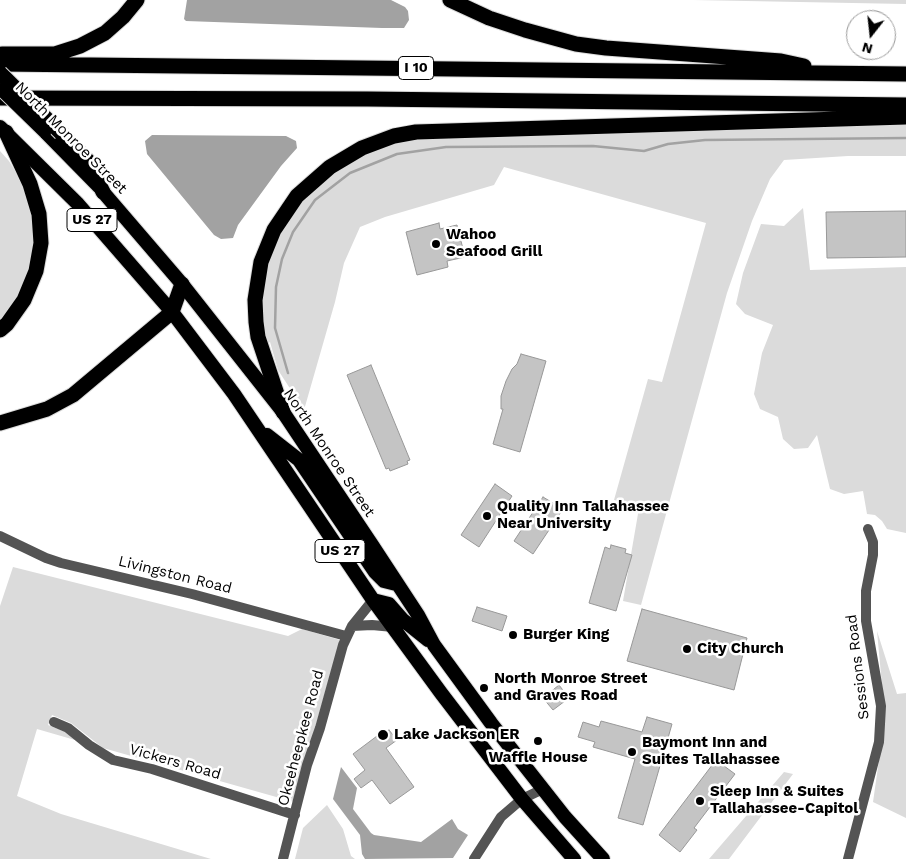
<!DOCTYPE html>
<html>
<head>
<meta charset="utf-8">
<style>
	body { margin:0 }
	#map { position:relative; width:906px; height:859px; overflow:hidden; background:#fff; font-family:"Work Sans",sans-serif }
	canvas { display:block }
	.north { position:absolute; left:846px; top:10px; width:50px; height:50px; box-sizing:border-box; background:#fff; border:1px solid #999; border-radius:50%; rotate:196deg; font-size:14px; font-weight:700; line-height:20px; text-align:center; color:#000 }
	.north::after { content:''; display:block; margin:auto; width:18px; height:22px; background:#000; clip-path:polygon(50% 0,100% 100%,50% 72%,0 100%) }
</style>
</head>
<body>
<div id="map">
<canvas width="906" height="859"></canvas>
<div class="north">N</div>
</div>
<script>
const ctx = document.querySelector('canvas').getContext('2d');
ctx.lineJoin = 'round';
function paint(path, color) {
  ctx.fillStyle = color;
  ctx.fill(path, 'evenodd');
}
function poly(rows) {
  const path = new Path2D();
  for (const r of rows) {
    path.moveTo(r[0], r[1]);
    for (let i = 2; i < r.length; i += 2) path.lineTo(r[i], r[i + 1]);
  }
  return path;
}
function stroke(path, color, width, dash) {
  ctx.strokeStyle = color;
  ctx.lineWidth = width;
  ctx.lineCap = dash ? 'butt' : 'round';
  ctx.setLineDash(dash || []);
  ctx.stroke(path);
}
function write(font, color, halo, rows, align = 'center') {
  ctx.font = font + ' "Work Sans",sans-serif';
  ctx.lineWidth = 5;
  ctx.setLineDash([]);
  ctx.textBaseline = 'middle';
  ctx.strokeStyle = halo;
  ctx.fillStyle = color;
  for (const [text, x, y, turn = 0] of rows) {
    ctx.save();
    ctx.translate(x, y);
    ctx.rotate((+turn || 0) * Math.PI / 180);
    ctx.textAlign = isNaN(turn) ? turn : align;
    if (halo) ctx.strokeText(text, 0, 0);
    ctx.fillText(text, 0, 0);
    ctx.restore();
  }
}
paint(poly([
	[693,0,906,0,906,4],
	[906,122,906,156,848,156,784,160,770,179,752,221,727,293,641,605,623,601,639,508,614,500,648,379,662,382,706,223,504,167,494,185,385,217,360,227,344,263,335,302,304,410,278,370,270,342,267,344,262,335,260,285,283,220,333,168,399,139],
	[0,151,9,161,23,184,32,213,34,241,30,264,25,284,18,297,0,321],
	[803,208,810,270,906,267,906,533,887,529,882,521,875,515,867,514,863,491,844,494,830,489,817,435,808,448,794,449,783,439,778,417,760,409,754,394,762,353,773,325,745,314,736,304,743,273,761,224,784,226],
	[13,567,288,636,302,629,340,640,294,802,103,748,71,723,52,715,48,725,66,732,75,740,37,729,17,796,61,814,211,859,0,859,0,606],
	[877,631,897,694,906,693,906,818,873,802,885,718],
	[784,772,793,774,729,859,709,859],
	[327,805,343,829,351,856,355,859,295,859,303,828]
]), '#dbdbdb');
paint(poly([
	[187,0,391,0,405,7,408,11,409,20,404,28,382,28,186,21,184,19],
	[152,135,286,136,296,141,297,148,281,166,238,225,233,238,221,239,214,235,147,154,145,141],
	[341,767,357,788,353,809,371,833,374,835,421,842,452,819,458,829,468,835,453,858,365,859,362,854,360,835,333,799]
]), '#a2a2a2');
stroke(poly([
	[288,373,275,328,276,287,282,259,293,232,315,200,350,173,397,154,446,147,593,146,644,151,668,144,705,140,906,138]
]), '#a2a2a2', 2.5);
const building = poly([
	[906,211,906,257,827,258,826,212,906,211],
	[439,223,440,229,457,225,465,257,447,261,448,267,417,275,406,232,439,223],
	[521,354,546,361,520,452,493,444,503,409,501,409,501,396,506,381,512,369,517,364,521,354],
	[371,365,410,460,407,461,408,464,390,471,389,468,386,469,347,375,371,365],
	[495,484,512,496,479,547,461,535,495,484],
	[543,497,563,509,533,554,514,541,543,497],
	[611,545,626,549,625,553,632,555,616,611,589,603,605,547,610,549,611,545],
	[477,607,507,616,502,631,472,621,477,607],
	[642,609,747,638,734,690,627,661,642,609],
	[559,685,569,698,553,710,543,698,559,685],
	[647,717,672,724,643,825,618,818,635,759,593,747,595,742,578,737,583,722,599,727,601,721,642,732,647,717],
	[389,730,397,740,386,748,414,787,390,804,372,780,361,788,354,779,365,770,353,754,377,736,378,738,389,730],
	[716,760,735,774,694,828,697,830,680,852,659,835,716,760]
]);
paint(building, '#c4c4c4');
stroke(building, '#989898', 1);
const primary = poly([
	[45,133,98,187]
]);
const trunk = poly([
	[0,127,78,204,172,312,234,394,373,600,441,693,522,799,574,859],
	[103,192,182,284,283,412,372,545,418,615,434,645,491,723,565,817,603,859],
	[267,435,299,460,375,572,384,581,396,584],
	[373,600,389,604,403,620,428,640]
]);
const motorway = poly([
	[450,0,489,18,525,30,576,44,606,48,781,61,804,66],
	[2,54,55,54,80,46,105,33,123,17,137,0],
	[0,64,906,74],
	[0,98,368,99,906,105],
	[61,133,88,161,103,192],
	[0,330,7,324,24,300,36,271,41,243,39,214,30,184,6,132],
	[283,412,258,337,256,322,255,300,261,262,274,230,297,196,330,167,362,148,394,136,416,132,906,117],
	[0,423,47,409,73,395,172,312,182,284]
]);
stroke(primary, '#dbdbdb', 14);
stroke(trunk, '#dbdbdb', 16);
stroke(motorway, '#dbdbdb', 17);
stroke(poly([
	[0,536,46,558,61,563,192,594,346,636],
	[352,626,372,625,393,627],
	[54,722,68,728,89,745,113,760,152,769,295,815],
	[283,859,307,765,320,728,343,645,352,626,373,600],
	[474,859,501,817,522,799,543,789],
	[848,859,879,742,881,706,866,621,866,591,873,555,873,542,868,529]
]), '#545454', 10);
stroke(primary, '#000', 12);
stroke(trunk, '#000', 14);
stroke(motorway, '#000', 15);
const primaryBridge = poly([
	[0,89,45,133]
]);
const motorwayBridge = poly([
	[0,73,61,133]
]);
stroke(primaryBridge, '#dbdbdb', 14, []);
stroke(motorwayBridge, '#dbdbdb', 17, []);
stroke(primaryBridge, '#000', 12);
stroke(motorwayBridge, '#000', 15);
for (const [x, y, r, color] of [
	[436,244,5,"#000"],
	[487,516,5,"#000"],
	[513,635,5,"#000"],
	[687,649,5,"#000"],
	[484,688,5,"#000"],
	[383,735,6,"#000"],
	[538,741,5,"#000"],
	[632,752,5,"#000"],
	[700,801,5,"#000"]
]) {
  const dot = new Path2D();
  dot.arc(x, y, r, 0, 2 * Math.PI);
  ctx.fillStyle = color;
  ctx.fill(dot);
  stroke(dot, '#fff', 2);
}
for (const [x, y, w] of [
	[416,68,35],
	[92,220,50],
	[340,551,50]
]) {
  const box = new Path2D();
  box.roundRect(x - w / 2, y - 11.5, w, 23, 4);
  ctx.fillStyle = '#fff';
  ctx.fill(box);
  stroke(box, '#000', 1);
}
write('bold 14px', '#000', null, [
	["I 10",416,68],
	["US 27",92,220],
	["US 27",340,551]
]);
write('15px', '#000', '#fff', [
	["North Monroe Street",71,138,45],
	["North Monroe Street",329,453,56],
	["Livingston Road",175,575,14],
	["Sessions Road",858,667,-97],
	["Okeeheepkee Road",301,738,-75],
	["Vickers Road",175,762,16]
]);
write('bold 15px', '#000', '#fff', [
	["Wahoo",446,235],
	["Seafood Grill",446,252],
	["Quality Inn Tallahassee",497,507],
	["Near University",497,524],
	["Burger King",523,635],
	["City Church",697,649],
	["North Monroe Street",494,679],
	["and Graves Road",494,696],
	["Lake Jackson ER",394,735],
	["Baymont Inn and",642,743],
	["Suites Tallahassee",642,760],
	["Waffle House",538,758,"center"],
	["Sleep Inn & Suites",710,792],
	["Tallahassee-Capitol",710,809]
], 'left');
</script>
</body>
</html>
